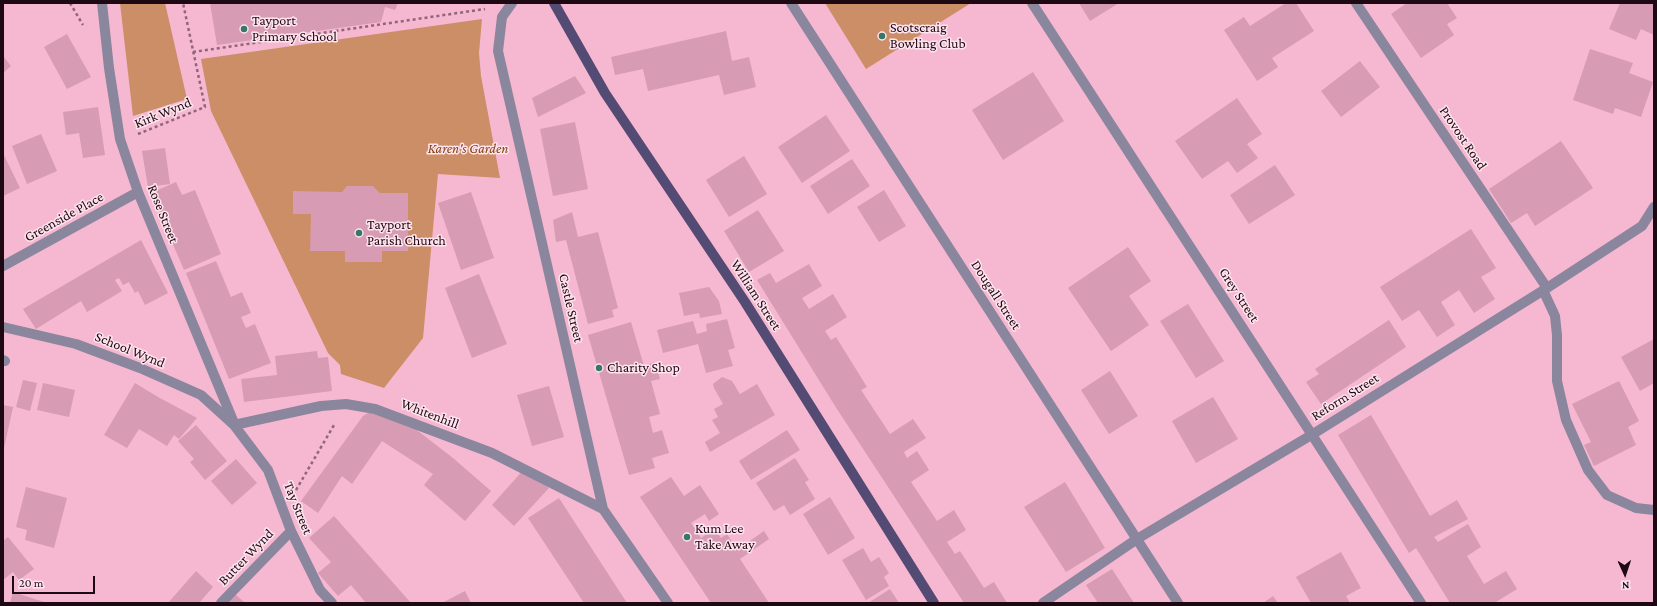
<!DOCTYPE html>
<html>
<head>
<meta charset="utf-8">
<style>
	body { margin:0 }
	#map { position:relative; width:1657px; height:606px; overflow:hidden; background:#f6b7d0; font-family:"Crimson Pro",serif }
	canvas { display:block }
	.frame { position:absolute; inset:0; border:4px solid #1e0913; pointer-events:none }
	.north { position:absolute; left:1605px; top:554px; width:40px; height:40px; -webkit-text-stroke:3px #ffe4ee; paint-order:stroke; rotate:177deg; font-size:11px; font-weight:700; line-height:16px; text-align:center; color:#1e0913 }
	.north::after { content:''; display:block; margin:auto; width:14px; height:18px; background:#1e0913; clip-path:polygon(50% 0,100% 100%,50% 72%,0 100%) }
	.scale { position:absolute; left:12px; top:576px; width:83px; height:18px; box-sizing:border-box; border:2px solid #1e0913; border-top:0; padding-left:5px; font-size:12px; line-height:14px; white-space:nowrap; color:#1e0913; -webkit-text-stroke:3px #ffe4ee; paint-order:stroke }
</style>
</head>
<body>
<div id="map">
<canvas width="1657" height="606"></canvas>
<div class="frame"></div>
<div class="north">N</div>
<div class="scale">20 m</div>
</div>
<script>
const ctx = document.querySelector('canvas').getContext('2d');
ctx.lineJoin = 'round';
function paint(path, color) {
  ctx.fillStyle = color;
  ctx.fill(path, 'evenodd');
}
function poly(rows) {
  const path = new Path2D();
  for (const r of rows) {
    path.moveTo(r[0], r[1]);
    for (let i = 2; i < r.length; i += 2) path.lineTo(r[i], r[i + 1]);
  }
  return path;
}
function stroke(path, color, width, dash) {
  ctx.strokeStyle = color;
  ctx.lineWidth = width;
  ctx.lineCap = dash ? 'butt' : 'round';
  ctx.setLineDash(dash || []);
  ctx.stroke(path);
}
function write(font, color, halo, rows, align = 'center') {
  ctx.font = font + ' "Crimson Pro",serif';
  ctx.lineWidth = 3;
  ctx.setLineDash([]);
  ctx.textBaseline = 'middle';
  ctx.strokeStyle = halo;
  ctx.fillStyle = color;
  for (const [text, x, y, turn = 0] of rows) {
    ctx.save();
    ctx.translate(x, y);
    ctx.rotate((+turn || 0) * Math.PI / 180);
    ctx.textAlign = isNaN(turn) ? turn : align;
    if (halo) ctx.strokeText(text, 0, 0);
    ctx.fillText(text, 0, 0);
    ctx.restore();
  }
}
paint(poly([
	[120,3,165,3,187,99,133,116],
	[825,3,971,3,866,69],
	[482,19,479,53,481,76,500,178,438,174,423,338,384,388,341,374,340,365,328,353,211,111,201,59]
]), '#cb8e67');
paint(poly([
	[210,3,398,3,395,10,385,7,381,22,217,45],
	[1079,3,1119,3,1090,21],
	[1286,3,1296,3,1314,31,1272,58,1278,67,1257,81,1224,30,1244,17,1250,26],
	[1407,3,1447,3,1457,18,1447,24,1454,35,1421,58,1391,14],
	[1620,3,1654,3,1654,35,1641,29,1636,40,1609,29],
	[726,31,732,61,749,57,756,87,724,95,719,75,648,91,643,69,615,75,611,57],
	[67,34,91,77,67,89,44,47],
	[1590,49,1633,63,1629,73,1653,82,1641,117,1615,108,1613,114,1573,100],
	[3,56,11,66,3,73],
	[1360,61,1380,87,1341,117,1321,91],
	[1033,72,1064,121,1003,160,972,110],
	[575,76,586,93,538,117,532,98],
	[1237,98,1262,134,1247,144,1258,158,1237,173,1228,161,1202,179,1175,141],
	[98,107,105,155,83,158,79,133,66,135,63,112],
	[826,115,850,151,802,183,778,147],
	[575,122,588,189,553,196,540,129],
	[41,134,57,171,27,184,12,146],
	[1561,141,1593,188,1535,226,1527,213,1511,223,1489,189],
	[165,148,170,184,148,187,142,151],
	[3,153,20,188,3,196],
	[744,156,767,194,729,217,706,180],
	[852,159,870,186,828,214,810,186],
	[1275,165,1295,195,1249,224,1230,195],
	[176,182,182,195,195,190,221,254,184,270,151,193],
	[347,186,373,186,380,193,408,193,408,251,382,251,382,262,345,262,345,251,310,251,311,214,293,214,293,191,342,192],
	[884,190,906,226,879,242,857,207],
	[471,192,494,258,461,270,438,203],
	[758,210,784,251,749,272,724,231],
	[572,212,578,237,598,232,618,308,612,310,614,317,588,324,566,240,556,242,553,220],
	[1471,229,1496,268,1481,277,1495,299,1474,313,1459,290,1441,302,1455,325,1437,337,1419,310,1402,321,1380,287],
	[141,240,168,293,145,305,138,291,135,293,129,282,123,285,119,278,115,280,122,291,87,312,81,301,36,329,23,309],
	[1128,247,1151,281,1129,296,1149,325,1111,351,1068,288],
	[216,261,231,297,242,292,251,313,241,317,246,328,255,324,271,363,229,379,186,273],
	[809,264,822,286,802,298,809,309,833,294,847,317,825,331,831,340,836,337,867,387,861,390,890,434,913,419,926,438,904,452,907,458,917,451,929,470,911,482,937,521,954,510,966,530,947,542,955,554,960,551,984,588,994,582,1007,603,964,603,835,406,757,280,770,273,776,283],
	[479,274,507,344,472,358,445,288],
	[709,287,719,301,722,314,700,318,699,313,684,316,679,293],
	[1188,304,1224,361,1196,378,1160,321],
	[727,319,735,348,728,350,733,366,706,373,698,344,663,353,657,330,693,321,697,334,707,331,706,324],
	[1389,320,1406,347,1321,404,1306,382,1319,374,1315,369],
	[631,322,644,366,655,362,660,379,651,381,660,414,649,417,653,433,662,430,669,453,652,458,655,468,629,475,588,335],
	[1654,339,1654,383,1640,391,1621,357],
	[317,351,318,358,328,357,332,391,244,402,241,379,277,375,275,356],
	[1110,371,1138,416,1109,434,1081,390],
	[722,377,732,381,740,394,757,384,775,415,710,452,705,442,720,433,712,420,718,417,714,409,723,404,714,388,713,384],
	[23,380,37,383,30,411,16,407],
	[1619,381,1639,421,1628,427,1636,445,1594,466,1584,445,1591,442,1572,404],
	[43,383,75,390,69,417,37,410],
	[135,383,158,397,149,413,158,397,197,418,179,439,174,435,167,446,139,429,127,448,104,435],
	[549,386,564,437,532,446,517,395],
	[1213,397,1238,439,1196,463,1172,421],
	[3,405,13,407,4,448,3,448],
	[375,409,405,421,453,458,491,491,465,521,424,485,433,474,382,441,352,484,342,476,318,513,301,501,363,416],
	[1371,415,1430,516,1457,500,1468,519,1434,537,1438,542,1468,524,1481,547,1467,556,1484,584,1506,571,1517,589,1496,602,1497,603,1450,603,1416,548,1409,553,1338,435],
	[196,425,227,461,205,480,190,462,194,459,178,441],
	[787,430,800,450,751,480,739,461],
	[795,458,809,480,805,482,815,499,790,515,784,505,774,511,756,483],
	[236,459,257,483,232,505,211,481],
	[526,467,549,488,514,526,492,505],
	[671,477,684,496,700,485,719,514,709,521,705,514,691,523,701,538,714,529,721,538,727,534,737,550,764,531,769,539,740,559,769,603,711,603,640,497],
	[1065,482,1105,548,1066,572,1024,507],
	[26,487,67,498,54,548,25,540,27,530,16,527],
	[830,497,855,538,828,555,803,514],
	[559,498,627,603,584,603,528,518],
	[334,516,411,603,366,603,351,585,338,596,318,573,331,562,309,538],
	[8,537,34,569,19,580,13,572,3,580,3,541],
	[863,548,871,562,879,557,889,573,884,577,889,586,866,600,842,560],
	[1341,552,1361,588,1346,596,1350,603,1311,603,1296,577],
	[1112,569,1134,603,1098,603,1086,585],
	[196,571,213,587,199,603,168,603],
	[890,589,899,603,868,603],
	[465,591,471,603,442,603],
	[13,592,47,603,10,603],
	[235,594,245,603,227,603],
	[1273,596,1278,603,1263,603]
]), '#d79bb3');
stroke(poly([
	[70,3,83,25],
	[193,52,485,9],
	[138,134,205,107,183,3],
	[296,490,334,425]
]), '#916678', 2.5, [3, 3]);
stroke(poly([
	[102,3,109,68,120,139,138,192,234,423],
	[512,3,502,17,498,51,603,509,668,603],
	[791,3,1178,603],
	[1032,3,1421,603],
	[1356,3,1547,288],
	[3,266,138,192],
	[1543,290,1555,316,1557,335,1557,381,1566,420,1588,470,1607,495,1636,508,1654,510],
	[3,327,76,344,140,368,201,395,234,425,268,470,291,531,320,590,332,603],
	[3,360,5,361],
	[234,425,321,406,346,404,375,409,492,453,603,509],
	[221,603,291,531],
	[1043,603,1137,539,1313,434,1547,288,1642,226,1654,207]
]), '#8a869d', 10);
stroke(poly([
	[554,3,605,93,745,302,934,603]
]), '#544b74', 10);
for (const [x, y, r, color] of [
	[244,29,4,"#377765"],
	[882,36,4,"#377765"],
	[359,233,4,"#377765"],
	[599,368,4,"#377765"],
	[687,537,4,"#377765"]
]) {
  const dot = new Path2D();
  dot.arc(x, y, r, 0, 2 * Math.PI);
  ctx.fillStyle = color;
  ctx.fill(dot);
  stroke(dot, '#ffe4ee', 1.5);
}
write('14px', '#1e0913', '#ffe4ee', [
	["Tayport",252,21],
	["Primary School",252,37],
	["Scotscraig",890,28],
	["Bowling Club",890,44],
	["Tayport",367,225],
	["Parish Church",367,241],
	["Charity Shop",607,368],
	["Kum Lee",695,529],
	["Take Away",695,545]
], 'left');
write('14px', '#1e0913', '#ffe4ee', [
	["Kirk Wynd",163,113,-22],
	["Provost Road",1463,138,56],
	["Rose Street",163,214,68],
	["Greenside Place",64,217,-29],
	["William Street",756,295,57],
	["Dougall Street",996,295,57],
	["Grey Street",1239,295,57],
	["Castle Street",571,308,77],
	["School Wynd",130,350,22],
	["Reform Street",1345,397,-32],
	["Whitenhill",430,414,21],
	["Tay Street",298,508,68],
	["Butter Wynd",246,557,-46]
]);
write('italic 14px', '#834312', '#ffe4ee', [
	["Karen's Garden",468,149]
]);
</script>
</body>
</html>
